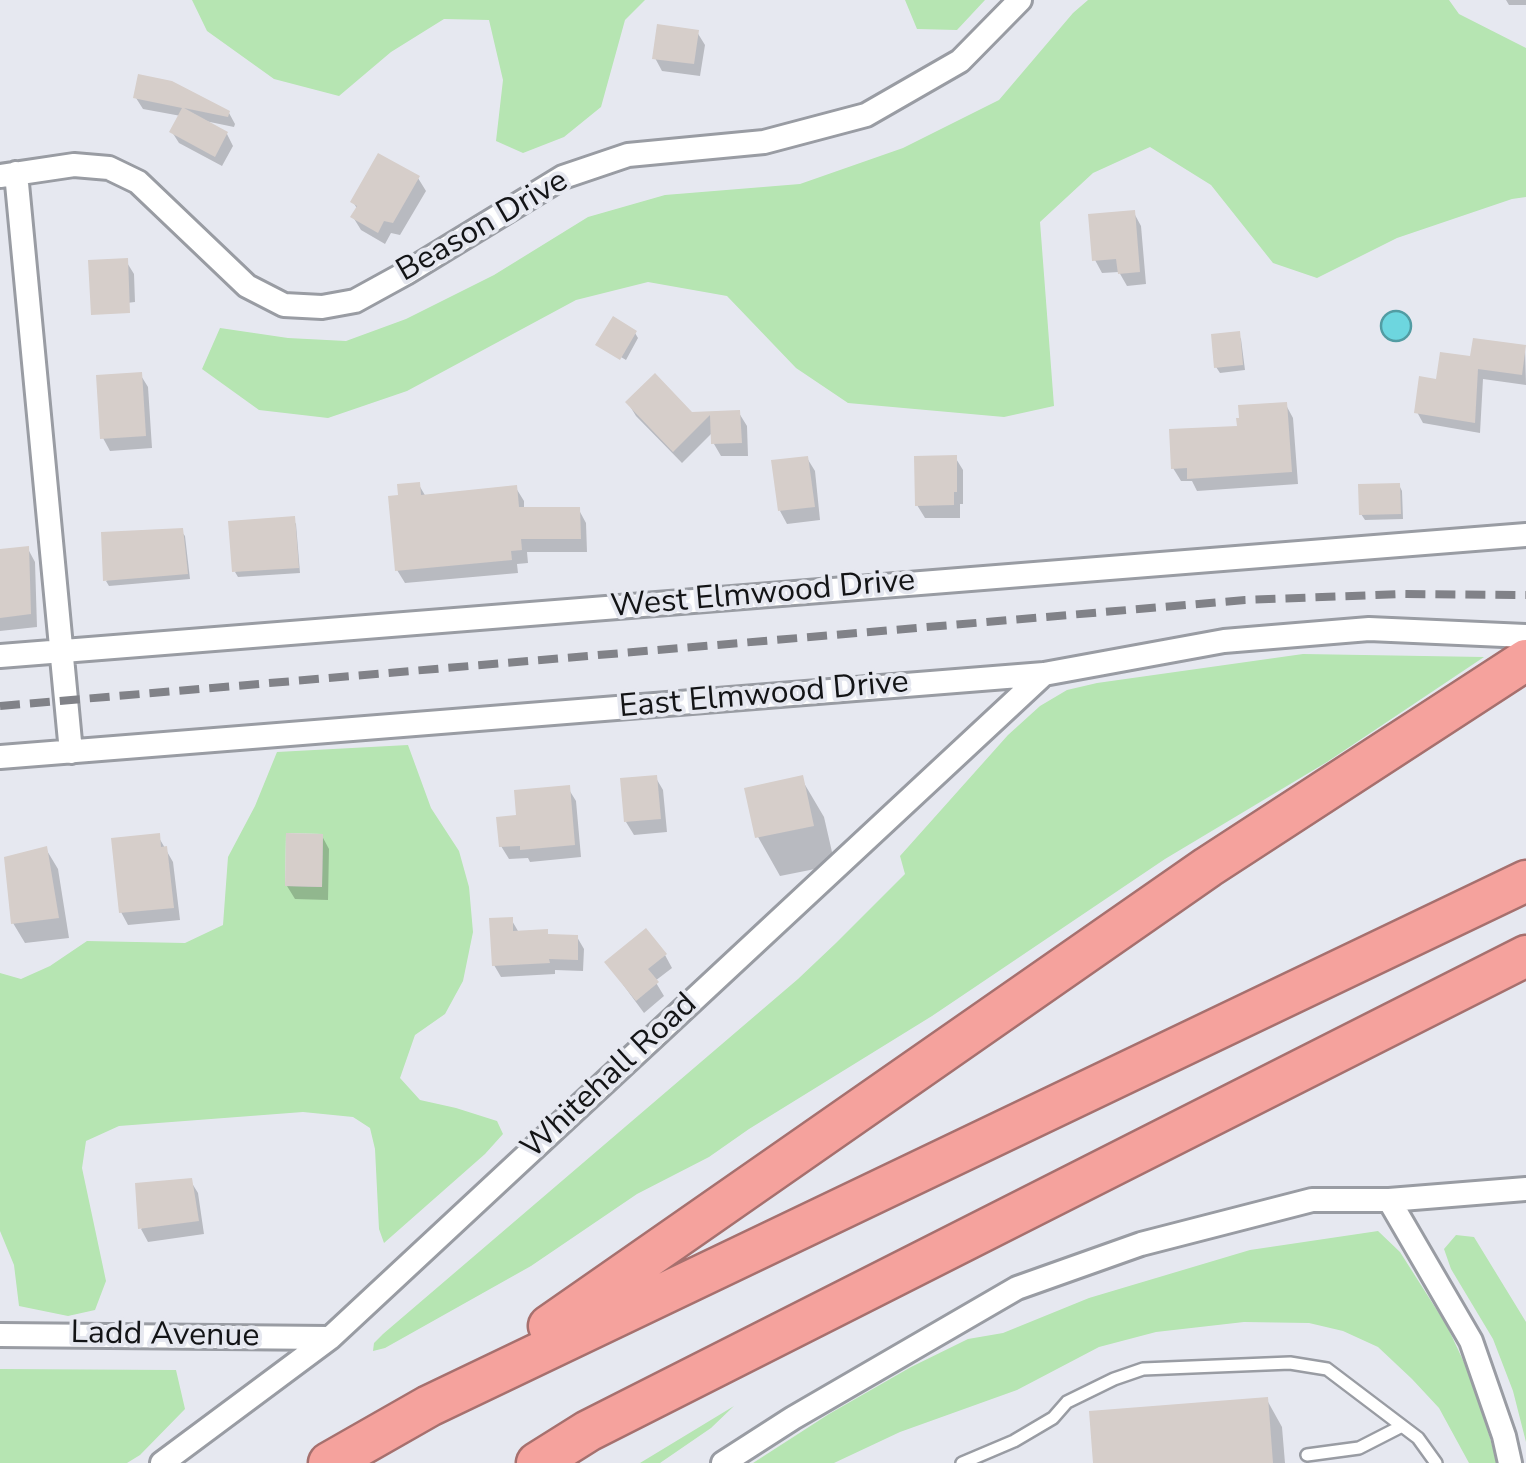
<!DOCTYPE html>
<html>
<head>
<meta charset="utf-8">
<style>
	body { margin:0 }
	canvas { display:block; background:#e6e8f0 }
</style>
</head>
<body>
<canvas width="1526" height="1463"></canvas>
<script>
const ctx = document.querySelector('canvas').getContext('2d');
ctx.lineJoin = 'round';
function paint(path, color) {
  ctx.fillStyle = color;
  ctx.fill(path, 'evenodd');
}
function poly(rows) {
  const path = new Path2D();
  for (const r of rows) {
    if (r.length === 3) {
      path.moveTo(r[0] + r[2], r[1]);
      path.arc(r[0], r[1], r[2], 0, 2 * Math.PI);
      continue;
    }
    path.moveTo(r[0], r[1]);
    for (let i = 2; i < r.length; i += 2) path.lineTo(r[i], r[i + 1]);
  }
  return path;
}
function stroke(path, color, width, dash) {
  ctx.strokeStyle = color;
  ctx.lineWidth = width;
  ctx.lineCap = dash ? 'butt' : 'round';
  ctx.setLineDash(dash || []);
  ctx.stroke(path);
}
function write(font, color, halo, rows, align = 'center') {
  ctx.font = font + ' "Nunito Sans",sans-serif';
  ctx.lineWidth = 8;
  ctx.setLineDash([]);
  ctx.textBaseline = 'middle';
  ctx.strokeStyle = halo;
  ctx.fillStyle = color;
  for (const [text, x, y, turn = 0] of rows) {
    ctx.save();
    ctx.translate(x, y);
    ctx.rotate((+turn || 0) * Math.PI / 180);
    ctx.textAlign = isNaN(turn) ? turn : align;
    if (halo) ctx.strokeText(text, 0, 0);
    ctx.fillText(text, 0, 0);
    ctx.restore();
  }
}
paint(poly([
	[192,0,645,0,625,20,601,107,564,137,523,153,496,141,503,80,489,20,444,19,391,52,339,96,274,79,207,31],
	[905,0,985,0,957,30,917,29],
	[1088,0,1449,0,1459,14,1526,48,1526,197,1512,199,1397,238,1317,278,1273,263,1211,185,1150,147,1093,173,1040,222,1054,406,1004,417,848,403,796,368,727,296,648,282,576,300,407,391,328,418,259,410,202,369,220,328,288,338,346,341,406,319,494,275,588,217,665,195,800,184,903,148,999,100,1073,13],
	[1303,654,1484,657,1327,762,1165,859,932,1016,749,1129,709,1157,637,1194,531,1266,385,1348,373,1351,374,1343,383,1334,798,979,836,943,905,874,900,856,1008,735,1040,706,1067,690,1097,683],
	[408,745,431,808,459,851,469,887,473,932,463,981,445,1014,415,1035,400,1078,420,1100,456,1108,497,1121,503,1134,485,1154,384,1243,379,1229,375,1149,370,1128,353,1117,303,1112,119,1126,86,1141,82,1168,106,1281,95,1310,68,1316,19,1306,14,1265,0,1231,0,973,21,979,50,966,87,941,185,943,223,925,228,857,255,806,277,752],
	[286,833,323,834,322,887,285,886],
	[1378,1231,1400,1252,1447,1326,1476,1388,1497,1463,1469,1463,1439,1408,1412,1379,1378,1347,1343,1331,1309,1323,1244,1322,1156,1332,1099,1347,1017,1390,900,1432,834,1463,753,1463,829,1414,911,1367,968,1339,1003,1333,1089,1298,1250,1250],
	[1456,1235,1474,1237,1526,1322,1526,1442,1513,1391,1493,1339,1451,1269,1444,1249],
	[0,1369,176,1370,185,1409,140,1455,127,1463,0,1463],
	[734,1406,711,1428,660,1463,640,1463]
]), '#b6e5b2');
const water = poly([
	[1396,326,15]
]);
paint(water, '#6dd6df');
stroke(water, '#529ca3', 2.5);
paint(poly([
	[1506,0,1526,0,1526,5,1509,5],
	[697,32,705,45,700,76,662,71,655,58],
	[136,98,229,113,235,124,234,127,205,121,227,134,233,146,222,166,179,143,172,132,181,116,143,109],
	[418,178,426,191,400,235,391,233,385,244,361,230,353,217,358,210,353,202],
	[1134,213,1141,226,1146,284,1127,286,1119,272,1102,273,1095,260],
	[126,261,134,274,135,302,100,306],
	[635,333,638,338,626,360,599,344],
	[1238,334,1241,339,1245,370,1220,373,1216,367],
	[1525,348,1526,385,1483,379,1480,433,1423,423,1417,412,1438,381],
	[140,374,148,387,152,448,110,451,103,438],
	[628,403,691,414,739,413,747,426,748,456,721,456,714,444,713,432,682,463,636,416],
	[1286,405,1293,418,1298,484,1197,491,1192,481,1181,481,1173,468],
	[955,457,963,470,963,504,960,504,960,518,925,518,917,505],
	[807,458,815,471,820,520,787,524,780,511],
	[419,485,426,497,516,488,524,501,524,510,579,510,586,523,587,552,527,552,528,563,517,564,518,573,405,583,397,570,401,497],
	[1399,485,1402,491,1403,519,1365,520,1361,514],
	[293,519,296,524,300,573,238,577,235,572],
	[181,531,185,536,190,579,109,586,106,581],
	[28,549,35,562,37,627,0,631,0,551],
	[656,778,663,790,667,832,634,835,626,822],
	[801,778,824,817,835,865,780,876,758,837],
	[568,788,576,801,581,857,530,862,528,858,509,859,501,846,518,817],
	[158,836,173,862,180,920,128,925,121,912],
	[322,836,329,849,328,900,295,899,287,886],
	[46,849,58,869,69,938,25,943,13,923],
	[511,919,518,931,549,937,577,937,584,949,583,971,555,970,555,974,501,977,494,965],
	[665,955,672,968,655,981,664,996,644,1013,607,963],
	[190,1180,198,1193,204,1234,148,1242,141,1229],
	[1267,1400,1282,1427,1285,1463,1096,1463]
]), '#0003');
paint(poly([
	[657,24,699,30,694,64,652,59],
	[138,74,172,81,230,111,228,117,184,108,228,132,215,157,169,132,182,108,133,98],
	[378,153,420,176,393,223,384,221,378,233,350,217,357,206,350,202],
	[1135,210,1140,272,1118,274,1116,259,1092,261,1088,214],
	[128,258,130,313,91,315,88,260],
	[613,316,637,331,620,360,595,345],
	[1240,331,1243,365,1214,368,1211,334],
	[1473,338,1526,345,1522,375,1478,369,1475,423,1414,413,1419,376,1436,379,1440,352,1470,356],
	[142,372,146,436,100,439,96,375],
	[655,373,692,412,740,410,742,443,711,444,710,415,673,452,625,402],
	[1287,402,1292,472,1187,479,1187,468,1171,469,1169,429,1237,426,1236,418,1239,418,1238,405],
	[957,455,957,492,954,492,954,505,915,506,914,456],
	[808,456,815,507,778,511,771,460],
	[420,482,421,495,517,485,519,507,580,507,581,539,521,539,522,550,511,551,512,560,395,571,388,496,398,495,397,484],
	[1400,483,1401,514,1359,515,1358,484],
	[295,516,299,568,232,572,228,521],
	[183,528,188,574,103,581,101,532],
	[29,546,31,614,0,618,0,549],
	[657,775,661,819,624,822,620,778],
	[803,775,814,826,755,838,744,788],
	[570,785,575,845,520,850,520,846,499,847,496,817,516,815,514,790],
	[160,833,161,847,167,846,174,908,119,913,111,838],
	[286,833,323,834,322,887,285,886],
	[47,846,59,918,11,924,4,857],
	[513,917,513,931,548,929,548,934,578,935,578,960,549,959,550,963,492,966,489,918],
	[646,928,667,954,648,969,659,982,636,1001,604,962],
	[192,1178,199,1221,138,1229,135,1183],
	[1268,1397,1273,1463,1093,1463,1089,1411]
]), '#d6ceca');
const lane = poly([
	[1307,1455,1359,1448,1402,1426],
	[962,1463,1014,1441,1053,1418,1067,1402,1114,1379,1143,1369,1290,1363,1327,1369,1418,1438,1436,1463]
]);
const street = poly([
	[16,173,71,752],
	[0,176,74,165,109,168,138,182,247,286,284,305,322,307,355,301,406,273,563,177,628,155,764,142,866,115,960,61,1020,0],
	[0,656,1526,535],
	[0,757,1044,674,1224,641,1369,629,1526,636],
	[1389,1200,1471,1341,1504,1436,1510,1463],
	[0,1335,330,1338],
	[162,1463,330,1338,1044,674],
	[723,1463,793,1418,1017,1288,1141,1244,1312,1200,1389,1200,1526,1189]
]);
const highway = poly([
	[549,1326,1208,867,1526,660],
	[329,1463,429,1406,1526,881],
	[537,1463,588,1431,1526,956]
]);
stroke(lane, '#999ca3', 16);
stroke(street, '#999ca3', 28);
stroke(highway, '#a6706e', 45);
stroke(lane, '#fff', 11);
stroke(street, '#fff', 22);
stroke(highway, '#f5a29d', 40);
stroke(poly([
	[0,706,1245,600,1405,594,1526,595]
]), '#818288', 8, [20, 10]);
write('32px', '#131416', '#e6e8f0', [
	["Beason Drive",483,227,-30],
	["West Elmwood Drive",763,595,-5],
	["East Elmwood Drive",764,696,-5],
	["Whitehall Road",610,1077,-43],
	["Ladd Avenue",165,1336,1]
]);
</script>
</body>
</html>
